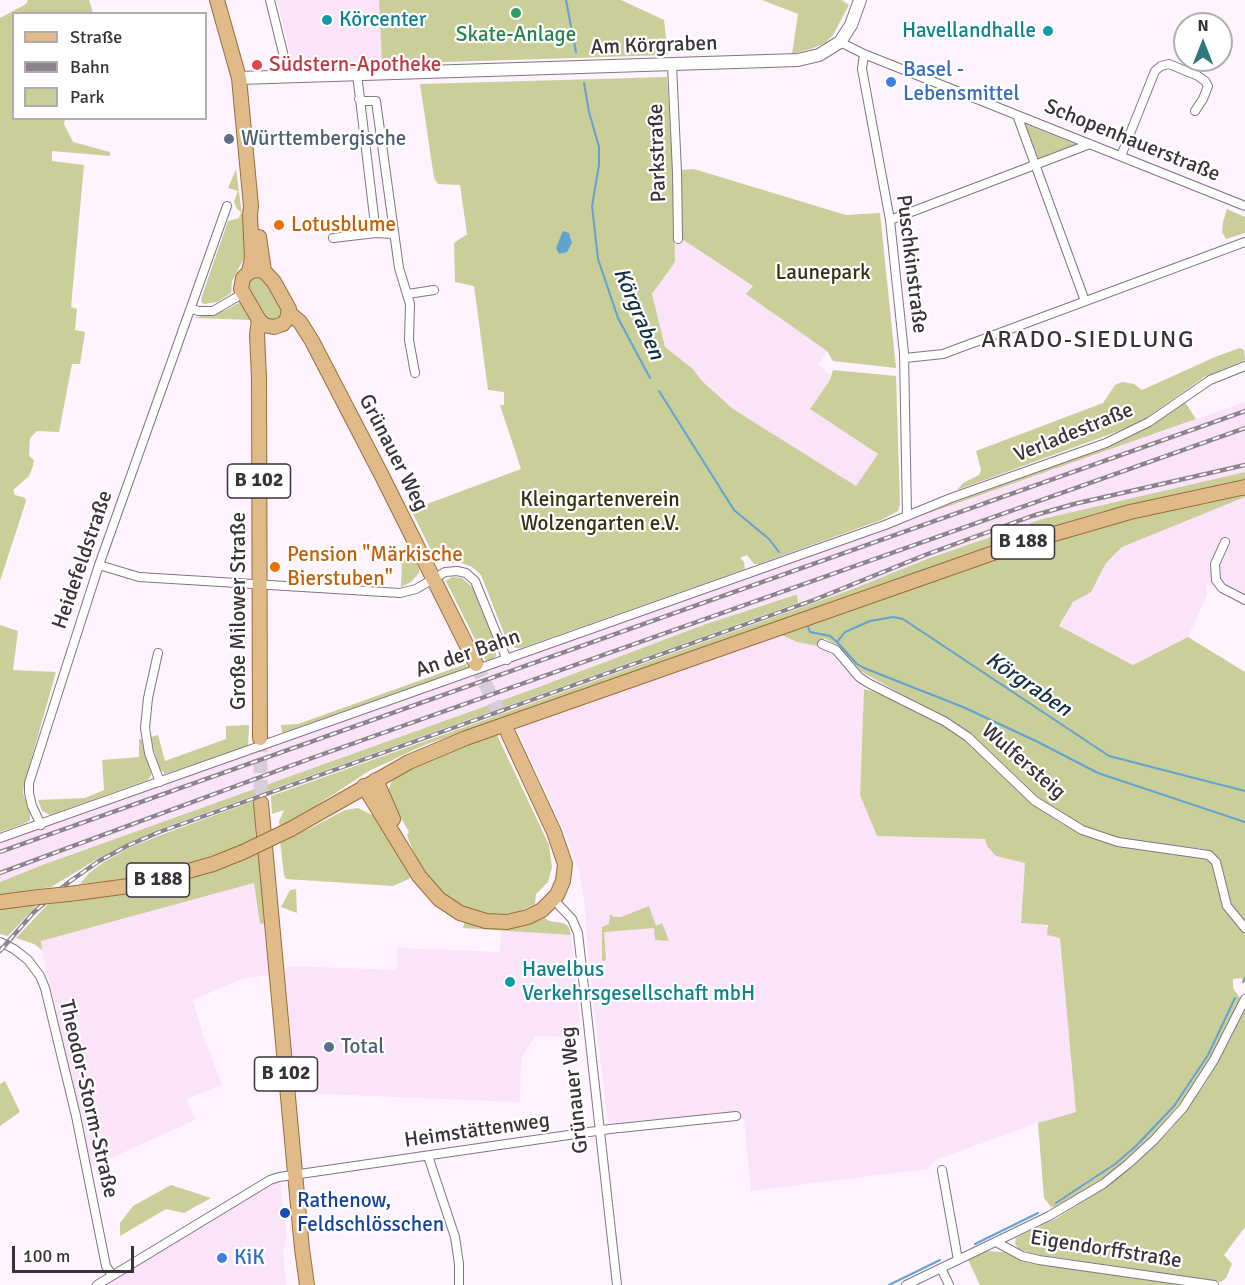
<!DOCTYPE html>
<html>
<head>
<meta charset="utf-8">
<style>
	body { margin:0 }
	#map { position:relative; width:1245px; height:1285px; overflow:hidden; background:#fef3fe; font-family:Signika,sans-serif }
	canvas { display:block }
	.legend { position:absolute; left:12px; top:12px; width:195px; height:108px; box-sizing:border-box; background:#fff; border:2px solid #b0adb0; margin:0; padding:8px 10px; list-style:none; font-size:18px; color:#393239 }
	.legend li { display:flex; align-items:center; gap:12px; height:30px }
	.legend b { width:30px; border:2px solid #b0adb0 }
	.north { position:absolute; left:1173px; top:12px; width:60px; height:60px; box-sizing:border-box; background:#fff; border:2px solid #b0adb0; border-radius:50%; rotate:0deg; font-size:16px; font-weight:700; line-height:24px; text-align:center; color:#393239 }
	.north::after { content:''; display:block; margin:auto; width:21px; height:27px; background:#2e777e; clip-path:polygon(50% 0,100% 100%,50% 72%,0 100%) }
	.scale { position:absolute; left:12px; top:1246px; width:122px; height:27px; box-sizing:border-box; border:3px solid #393239; border-top:0; padding-left:8px; font-size:18px; line-height:21px; white-space:nowrap; color:#393239; -webkit-text-stroke:4px #fff; paint-order:stroke }
</style>
</head>
<body>
<div id="map">
<canvas width="1245" height="1285"></canvas>
<ul class="legend">
<li><b style="height:8px;background:#e1ba89"></b>Straße</li>
<li><b style="height:8px;background:#8c848c"></b>Bahn</li>
<li><b style="height:16px;background:#cace98"></b>Park</li>
</ul>
<div class="north">N</div>
<div class="scale">100 m</div>
</div>
<script>
const ctx = document.querySelector('canvas').getContext('2d');
ctx.lineJoin = 'round';
function paint(path, color) {
  ctx.fillStyle = color;
  ctx.fill(path, 'evenodd');
}
function poly(rows) {
  const path = new Path2D();
  for (const r of rows) {
    path.moveTo(r[0], r[1]);
    for (let i = 2; i < r.length; i += 2) path.lineTo(r[i], r[i + 1]);
  }
  return path;
}
function stroke(path, color, width, dash) {
  ctx.strokeStyle = color;
  ctx.lineWidth = width;
  ctx.lineCap = dash ? 'butt' : 'round';
  ctx.setLineDash(dash || []);
  ctx.stroke(path);
}
function write(font, color, halo, rows, align = 'center') {
  ctx.font = font + ' Signika,sans-serif';
  ctx.lineWidth = 4.5;
  ctx.setLineDash([]);
  ctx.textBaseline = 'middle';
  ctx.strokeStyle = halo;
  ctx.fillStyle = color;
  for (const [text, x, y, turn = 0] of rows) {
    ctx.save();
    ctx.translate(x, y);
    ctx.rotate((+turn || 0) * Math.PI / 180);
    ctx.textAlign = isNaN(turn) ? turn : align;
    if (halo) ctx.strokeText(text, 0, 0);
    ctx.fillText(text, 0, 0);
    ctx.restore();
  }
}
paint(poly([
	[277,0,379,0,382,64,294,68],
	[682,239,753,286,747,294,827,351,818,365,830,375,830,380,810,409,878,454,856,486,733,409,702,381,693,369,665,347,652,294,675,262,675,240],
	[1245,402,1245,472,1042,519,927,559,868,584,798,608,799,601,795,595,706,624,528,691,69,855,0,882,0,841],
	[1245,497,1245,596,1228,588,1206,585,1207,595,1188,637,1133,665,1059,628,1073,602,1091,592,1106,563,1122,547],
	[777,633,797,642,823,646,864,689,860,794,877,836,986,839,996,856,1025,863,1021,923,1048,926,1060,937,1076,1112,1032,1125,938,1159,927,1169,751,1191,744,1119,737,1119,736,1112,608,1123,589,967,584,898,579,872,566,835,516,726],
	[255,883,260,923,265,923,270,975,244,978,193,1000,202,1032,222,1085,187,1099,195,1120,91,1167,40,941],
	[501,930,571,935,580,1021,569,1030,569,1037,536,1036,521,1058,520,1102,296,1093,285,970,291,966,397,970,397,948,500,952],
	[280,1182,287,1236,283,1253,286,1285,108,1285,261,1189]
]), '#fbe3fa');
paint(poly([
	[28,0,89,0,93,13,14,14,14,118,65,119,64,124,73,142,110,152,110,156,52,151,52,161,84,165,71,307,77,309,75,330,85,332,80,364,72,364,59,432,37,431,30,438,29,456,34,460,33,466,29,476,13,490,15,495,25,498,26,501,0,581,0,18,26,4],
	[379,0,621,0,664,20,668,55,382,64],
	[762,0,842,0,849,5,833,35,825,43,811,49,792,54,798,14],
	[667,77,673,166,675,262,652,294,665,347,693,369,702,381,733,409,856,486,878,454,810,409,830,380,833,370,896,376,900,504,898,511,881,520,759,564,754,564,747,555,740,558,744,562,745,569,521,648,515,648,507,641,481,575,472,567,462,563,437,562,411,510,521,469,500,405,504,405,504,392,488,390,474,286,455,282,454,243,467,234,460,185,438,184,434,178,420,84],
	[1025,124,1078,145,1039,160],
	[236,169,246,246,245,256,232,281,231,293,217,302,204,304,202,303,201,299,228,221,239,218,241,212,237,209,234,201,238,191,228,188],
	[694,169,846,215,880,213,896,368,833,361,827,351,746,294,753,286,682,239,682,170],
	[1227,209,1245,217,1245,233,1226,239,1222,232,1223,222],
	[254,277,260,277,265,280,281,306,282,314,276,320,265,318,248,290,248,281],
	[240,302,246,307,253,320,194,318,226,310],
	[1240,348,1244,350,1245,360,1204,377,1146,418,1127,428,957,490,963,483,979,475,981,470,976,451,1103,403,1115,385,1122,382,1134,384,1142,390,1215,357],
	[1185,402,1196,419,918,517,952,503,1112,445,1154,424],
	[1245,472,1245,480,1097,513,996,544,422,746,369,771,280,829,279,821,284,810,272,814,271,796,853,589,927,559,1042,519],
	[1245,492,1245,497,1122,547,1106,563,1091,592,1073,602,1059,626,1133,665,1188,637,1245,672,1245,920,1231,904,1211,853,1204,849,1121,839,1086,827,1036,798,945,719,862,672,837,645,824,638,818,646,797,642,777,633,1038,543,1118,521],
	[413,555,419,569,419,573,411,582,401,587,402,560],
	[452,577,462,578,473,588,496,645,496,656,493,659,486,661,446,581],
	[795,595,797,595,798,603,157,830,99,858,51,887,0,895,0,882,45,864,528,691,706,624],
	[0,625,18,631,13,670,56,672,24,785,23,793,30,812,30,820,26,823,0,832],
	[466,664,468,668,282,733,281,725,298,724],
	[864,689,878,693,941,723,970,742,1032,804,1059,822,1080,833,1117,845,1204,857,1209,860,1212,865,1222,905,1245,933,1245,983,1241,978,1233,979,1233,988,1240,998,1213,1055,1190,1092,1151,1137,1126,1160,1100,1180,1058,1206,1051,1207,1044,1198,1038,1123,1076,1112,1060,938,1047,935,1048,925,1021,923,1025,863,996,856,987,846,985,839,877,836,860,795],
	[249,725,248,746,165,774,158,767,151,737,158,735,165,761,226,739,226,726],
	[496,733,549,845,552,867,548,882,536,894,535,904,518,912,493,916,471,912,451,902,431,883,417,861,407,835,409,832,401,818,396,817,388,791,392,781,407,770],
	[139,739,142,739,145,757,151,770,151,776,148,780,50,815,42,811,38,800,85,798,104,790,102,760,139,757],
	[254,801,256,840,197,864,129,880,80,884,89,873,104,862,129,848,161,835],
	[358,808,378,818,411,874,409,879,393,886,286,879,284,875,280,841,311,828,345,810],
	[259,851,265,923,260,924,254,883,41,941,42,950,34,944,16,938,48,904,78,901],
	[296,889,297,913,281,907,290,890],
	[14,906,36,906,8,936,0,934,0,909],
	[649,906,656,926,662,923,669,941,655,940,654,928,604,932,606,960,602,961,602,927,609,924,610,914,614,917,621,917],
	[545,918,549,921,563,923,568,926,571,935,463,928,465,920,512,926,526,925],
	[1245,1007,1245,1227,1224,1255,1232,1264,1226,1278,1221,1282,1203,1279,1033,1254,1019,1249,1015,1244,1016,1238,1057,1218,1104,1188,1131,1168,1172,1128,1205,1084],
	[5,1081,20,1112,0,1126,0,1084],
	[171,1185,211,1198,184,1213,166,1209,120,1236,120,1223,133,1206],
	[986,1251,1003,1252,1190,1285,980,1285,968,1260]
]), '#cace98');
paint(poly([
	[563,231,569,233,572,243,567,252,559,254,556,248]
]), '#61a2d1');
stroke(poly([
	[566,0,576,52],
	[584,83,589,112,599,147,599,165,592,206,598,259,618,318,650,378],
	[659,391,734,510,769,539,779,552],
	[808,627,810,632,830,636,837,642,845,632,870,621,893,617,903,619,1109,756,1245,791],
	[837,642,857,664,864,668,963,707,1038,742,1098,773,1245,822],
	[1243,982,1245,978],
	[1056,1203,1115,1164,1136,1146,1174,1106,1208,1055,1235,998],
	[975,1244,1038,1213],
	[889,1285,940,1260]
]), '#61a2d1', 2);
stroke(poly([
	[476,664,508,733],
	[260,738,261,803]
]), '#d7ccd7', 14, [14, 7]);
const street = poly([
	[270,0,289,77],
	[840,42,864,54,1245,206],
	[864,54,862,69,890,220,904,353,907,515],
	[672,65,677,172,678,239],
	[357,74,376,233],
	[359,99,364,101,376,101,399,268,410,304,409,340,415,373],
	[1017,115,1085,301],
	[1121,156,1155,71,1161,66,1169,64,1198,76,1205,81,1208,86,1203,99,1195,111],
	[890,220,1090,144],
	[333,238,376,233,393,234],
	[408,294,434,290],
	[191,308,198,311,213,311,242,294],
	[905,358,943,354,1245,242],
	[1225,542,1215,564,1216,580,1222,588,1245,600],
	[99,565,139,577,400,593,416,589,445,572,457,571,466,573,475,581,507,660],
	[822,644,836,650,859,677,868,683,944,721,968,737,1035,801,1082,830,1118,842,1209,855,1216,862,1227,906,1245,928],
	[158,653,148,698,145,728,149,753,160,782],
	[41,825,32,806,29,793,29,783,99,565,227,206],
	[0,838,885,525,951,498,1106,443,1149,422,1210,380,1245,366],
	[554,900,572,919,578,933,617,1285],
	[0,942,14,949,28,960,40,976,45,988,76,1116,106,1266,112,1275],
	[428,1156,455,1237,459,1264,459,1285],
	[942,1170,958,1260],
	[996,1242,1022,1256,1039,1260,1214,1285],
	[941,1268,949,1285],
	[97,1285,270,1180,279,1177,610,1129,736,1116],
	[906,1285,1049,1216,1103,1184,1128,1164,1154,1140,1183,1108,1214,1060,1245,999]
]);
const secondary = poly([
	[239,78,798,60,819,55,840,42,851,25,860,0]
]);
const primary = poly([
	[217,0,239,78,251,206,250,215,252,258,249,272],
	[259,237,264,271,274,282,289,309,287,319,283,324,274,327,264,325,259,320,241,289,243,278,249,272,256,270,264,271],
	[289,313,300,322,312,341,381,474,476,664],
	[259,320,257,335,259,377,260,738],
	[376,780,393,819],
	[364,786,419,876,439,899,460,913,486,921,507,922,528,917,542,910,557,895,563,881,565,864,554,832,508,733],
	[261,803,302,1249,307,1285],
	[291,829,409,762,466,738,1016,545,1130,512,1245,487],
	[69,894,129,886,160,879,213,864,243,852],
	[0,902,39,897]
]);
stroke(street, '#837383', 10);
stroke(secondary, '#837383', 14);
stroke(primary, '#996c3a', 16);
stroke(street, '#fff', 8);
stroke(secondary, '#fff', 12);
stroke(primary, '#e1ba89', 14);
const rail = poly([
	[0,852,1245,411],
	[0,873,312,758,1245,428],
	[0,951,34,912,69,882,99,861,127,846,159,832,814,600,925,555,1032,516,1074,504,1245,465]
]);
stroke(rail, '#8c848c', 4.5);
stroke(rail, '#fff', 2, [7]);
const primaryBridge = poly([
	[243,852,291,829],
	[39,897,69,894]
]);
stroke(primaryBridge, '#996c3a', 16, []);
stroke(primaryBridge, '#e1ba89', 14);
for (const [x, y, r, color] of [
	[516,13,6,"#2e9e5b"],
	[327,20,6,"#0f9aa8"],
	[1048,31,6,"#0f9aa8"],
	[257,65,6,"#e0444e"],
	[891,82,6,"#3f7fe0"],
	[229,139,6,"#5c6f8a"],
	[279,225,6,"#e8710a"],
	[275,567,6,"#e8710a"],
	[510,982,6,"#0f9aa8"],
	[329,1047,6,"#5c6f8a"],
	[285,1213,6,"#1a4fb4"],
	[222,1258,6,"#3f7fe0"]
]) {
  const dot = new Path2D();
  dot.arc(x, y, r, 0, 2 * Math.PI);
  ctx.fillStyle = color;
  ctx.fill(dot);
  stroke(dot, '#fff', 2);
}
for (const [x, y, w] of [
	[259,481,63],
	[1023,542,63],
	[158,880,63],
	[286,1074,63]
]) {
  const box = new Path2D();
  box.roundRect(x - w / 2, y - 17, w, 34, 4.5);
  ctx.fillStyle = '#fff';
  ctx.fill(box);
  stroke(box, '#393239', 1.5);
}
write('bold 20px', '#393239', null, [
	["B 102",259,481],
	["B 188",1023,542],
	["B 188",158,880],
	["B 102",286,1074]
]);
write('21px', '#0d838f', '#fff', [
	["Körcenter",339,20],
	["Havellandhalle",1036,31,"right"],
	["Havelbus",522,970],
	["Verkehrsgesellschaft mbH",522,994]
], 'left');
write('21px', '#27864d', '#fff', [
	["Skate-Anlage",516,35]
]);
write('21px', '#393239', '#fff', [
	["Am Körgraben",654,46,-2],
	["Schopenhauerstraße",1132,141,22],
	["Parkstraße",658,153,-92],
	["Puschkinstraße",911,264,83],
	["Verladestraße",1074,433,-22],
	["Grünauer Weg",393,453,63],
	["Heidefeldstraße",83,560,-71],
	["Große Milower Straße",239,611,-90],
	["An der Bahn",468,654,-19],
	["Wulfersteig",1023,762,41],
	["Grünauer Weg",575,1090,-96],
	["Theodor-Storm-Straße",88,1099,77],
	["Heimstättenweg",477,1131,-8],
	["Eigendorffstraße",1106,1250,9]
]);
write('21px', '#be3a42', '#fff', [
	["Südstern-Apotheke",269,65]
], 'left');
write('21px', '#366cbe', '#fff', [
	["Basel -",903,70],
	["Lebensmittel",903,94],
	["KiK",234,1258]
], 'left');
write('21px', '#4e5e75', '#fff', [
	["Württembergische",241,139],
	["Total",341,1047]
], 'left');
write('21px', '#c56008', '#fff', [
	["Lotusblume",291,225],
	["Pension \"Märkische",287,555],
	["Bierstuben\"",287,579]
], 'left');
write('21px', '#303110', '#fff', [
	["Launepark",823,273],
	["Kleingartenverein",600,500],
	["Wolzengarten e.V.",600,524]
]);
write('21px', '#164399', '#fff', [
	["Rathenow,",297,1201],
	["Feldschlösschen",297,1225]
], 'left');
write('italic 22px', '#133044', '#fff', [
	["Körgraben",638,314,67],
	["Körgraben",1028,685,34]
]);
ctx.letterSpacing = '1.5px';
write('24px', '#393239', '#fff', [
	["ARADO-SIEDLUNG",1088,341]
]);
ctx.letterSpacing = '0px';
</script>
</body>
</html>
